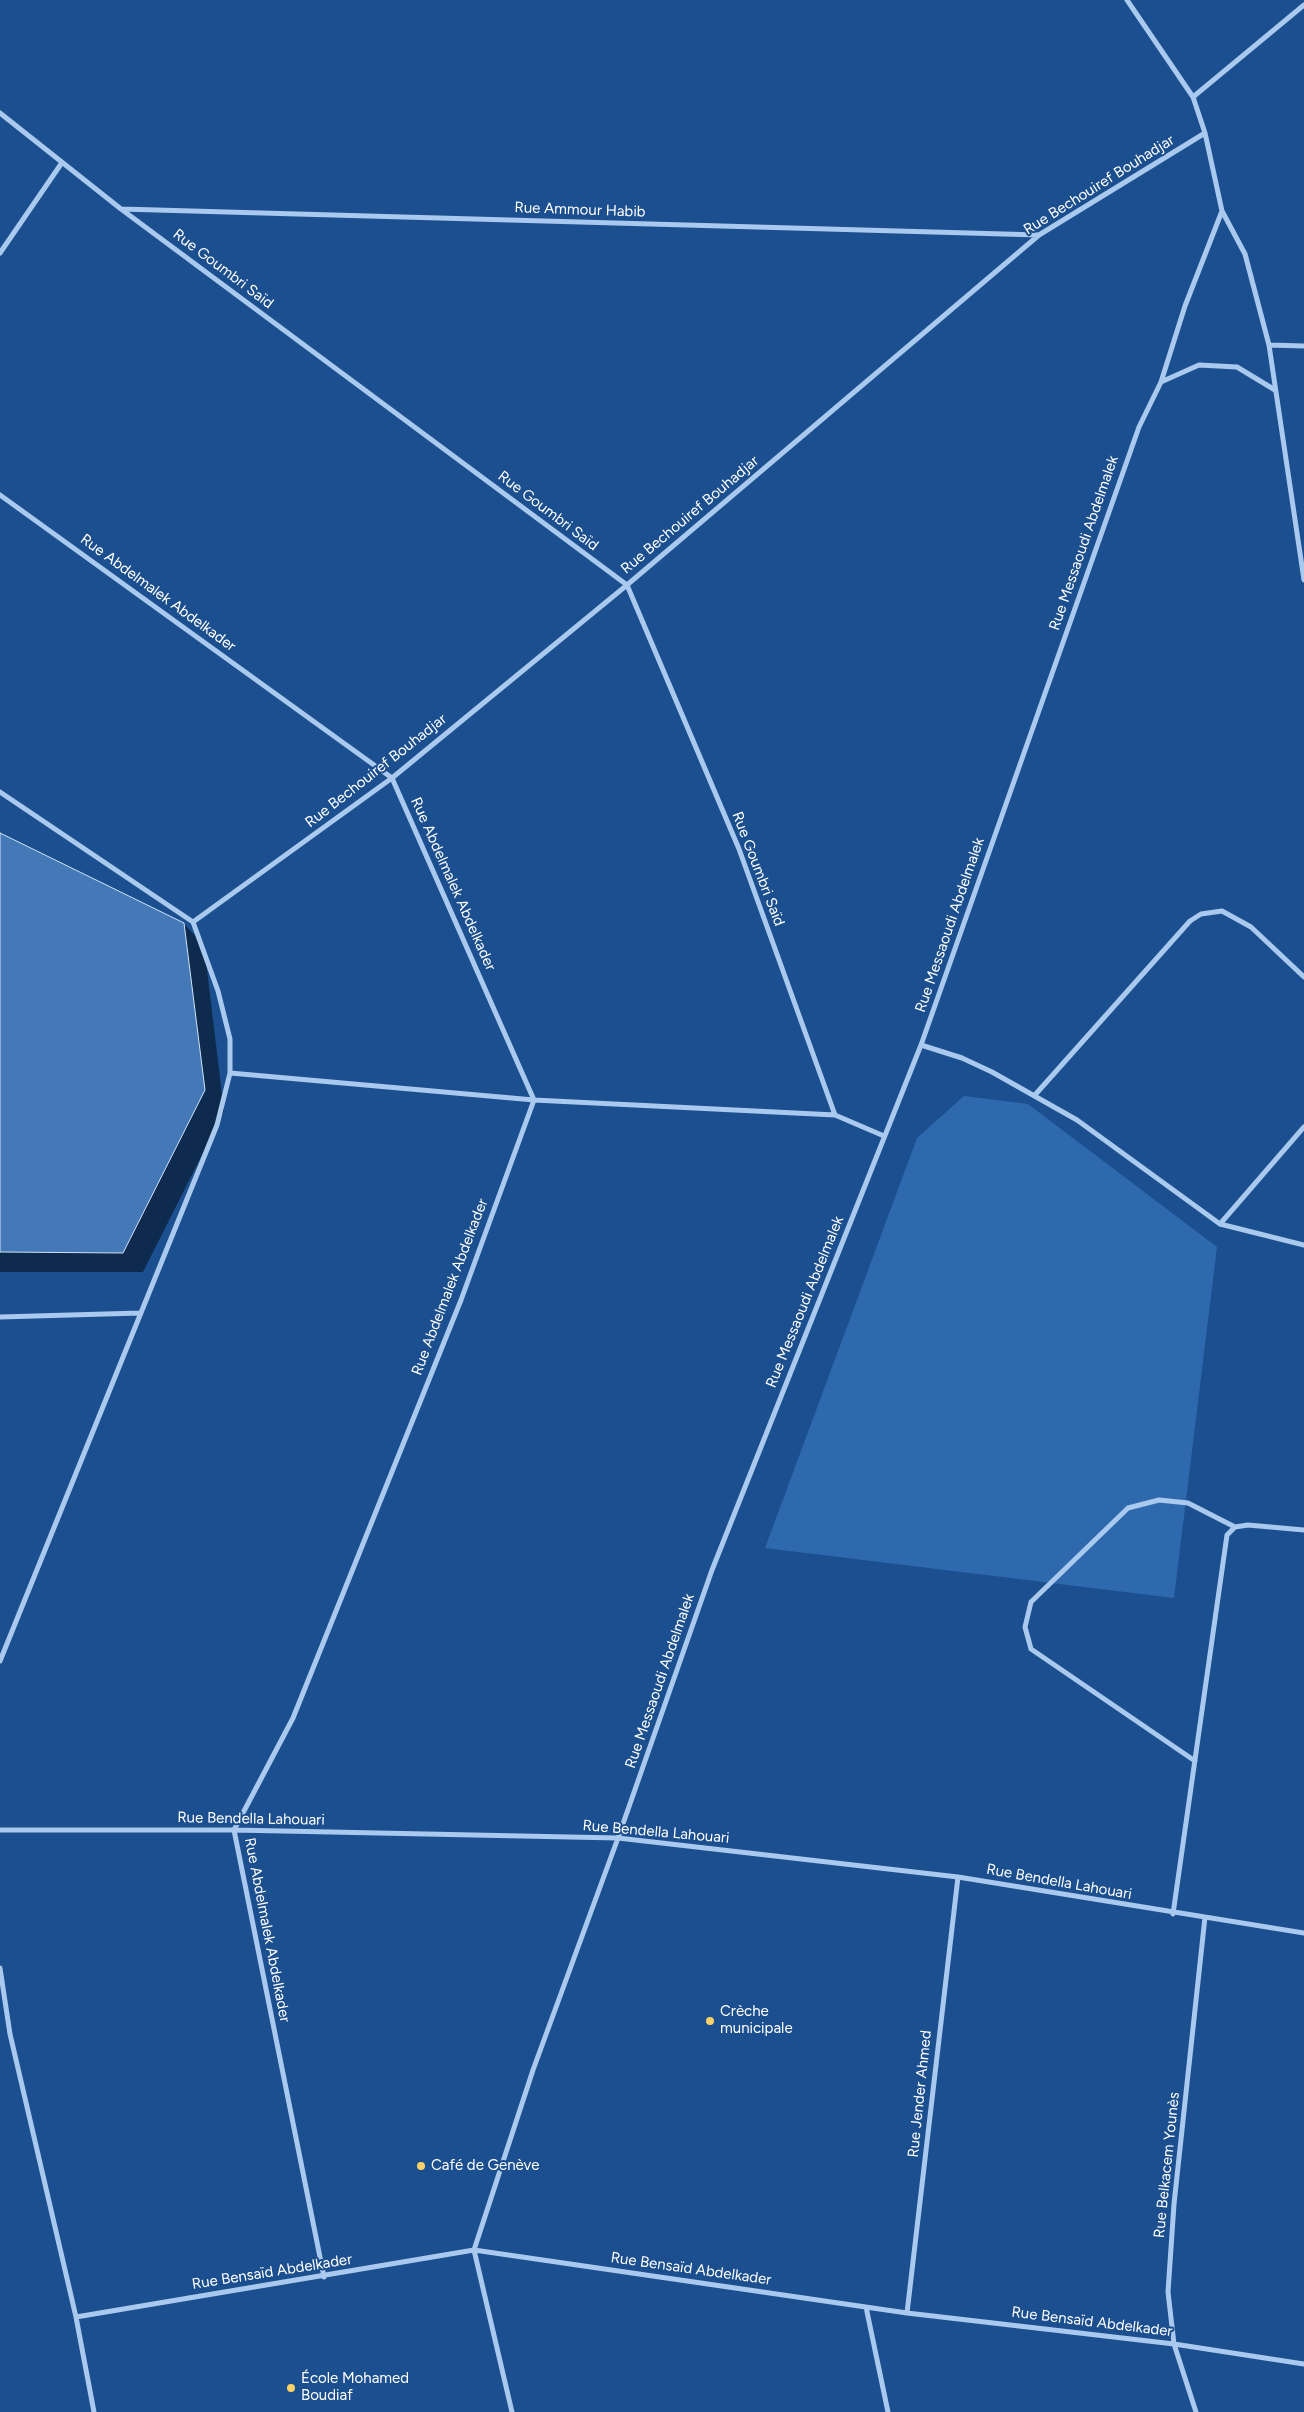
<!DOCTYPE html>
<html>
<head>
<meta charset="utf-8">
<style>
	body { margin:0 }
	canvas { display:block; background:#1b4f8f }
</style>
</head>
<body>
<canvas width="1304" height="2412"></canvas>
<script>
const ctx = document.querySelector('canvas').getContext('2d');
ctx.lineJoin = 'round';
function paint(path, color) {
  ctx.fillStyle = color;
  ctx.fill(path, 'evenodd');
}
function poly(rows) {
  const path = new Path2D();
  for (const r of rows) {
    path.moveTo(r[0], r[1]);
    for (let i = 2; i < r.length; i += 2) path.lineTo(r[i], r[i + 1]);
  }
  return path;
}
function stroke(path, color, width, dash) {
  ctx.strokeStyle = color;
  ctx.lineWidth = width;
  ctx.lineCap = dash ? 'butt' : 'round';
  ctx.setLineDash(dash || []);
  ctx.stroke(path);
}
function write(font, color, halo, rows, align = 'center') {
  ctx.font = font + ' Figtree,sans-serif';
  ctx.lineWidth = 4;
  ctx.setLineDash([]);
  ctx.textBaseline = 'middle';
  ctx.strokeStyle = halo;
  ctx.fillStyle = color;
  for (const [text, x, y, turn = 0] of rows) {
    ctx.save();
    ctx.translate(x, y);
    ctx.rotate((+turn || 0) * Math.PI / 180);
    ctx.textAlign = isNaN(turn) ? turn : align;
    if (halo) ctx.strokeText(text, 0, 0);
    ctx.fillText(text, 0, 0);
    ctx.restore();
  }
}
paint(poly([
	[964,1096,1028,1104,1217,1247,1174,1598,765,1548,917,1138]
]), '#2e69ad');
paint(poly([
	[0,835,184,924,204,945,224,1111,143,1272,0,1272]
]), '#0007');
const building = poly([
	[0,833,184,923,205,1090,123,1253,0,1252,0,833]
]);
paint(building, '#4478b7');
stroke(building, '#cfe3fa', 1);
stroke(poly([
	[1127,0,1193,97,1205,133,1222,211,1245,254,1269,345,1304,580],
	[1193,97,1304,5],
	[0,113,121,209,627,585,739,849,835,1115],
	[121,209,1039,235],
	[0,253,61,164],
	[1269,345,1304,346],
	[1161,382,1199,365,1237,367,1275,390],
	[0,495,392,778,534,1100,461,1300,293,1718,234,1830,324,2277],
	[0,792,193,922,218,991,230,1039,230,1073,217,1125,0,1661],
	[193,922,392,778,627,585,1039,235,1205,133],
	[921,1045,962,1058,992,1072,1077,1120,1220,1224,1304,1245],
	[230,1073,534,1100,835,1115,884,1136],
	[1034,1096,1190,921,1201,914,1222,911,1251,927,1304,977],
	[1220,1224,1304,1127],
	[0,1317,140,1313],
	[1195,1761,1031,1649,1025,1627,1031,1602,1128,1508,1159,1500,1188,1503,1235,1527],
	[0,1830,234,1830,618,1838,958,1877,1304,1933],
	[1173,1914,1227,1535,1235,1527,1248,1525,1304,1530],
	[0,1968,10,2034,76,2317,94,2412],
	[866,2307,888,2412],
	[907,2313,958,1877],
	[76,2317,474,2250,907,2313,1174,2344,1304,2364],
	[512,2412,474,2250,533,2070,618,1838,712,1570,921,1045,1139,427,1161,382,1185,306,1222,211],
	[1196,2412,1174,2344,1168,2292,1174,2204,1205,1917]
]), '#a9c9ee', 5);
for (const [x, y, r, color] of [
	[710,2021,5,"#ffd166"],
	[421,2166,5,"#ffd166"],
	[291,2388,5,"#ffd166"]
]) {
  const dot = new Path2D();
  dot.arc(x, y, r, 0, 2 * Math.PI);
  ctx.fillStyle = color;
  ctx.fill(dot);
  stroke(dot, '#1b4f8f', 2);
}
write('15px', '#fff', '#1b4f8f', [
	["Rue Bechouiref Bouhadjar",1099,185,-32],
	["Rue Ammour Habib",580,210,2],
	["Rue Goumbri Saïd",223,269,37],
	["Rue Goumbri Saïd",548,511,37],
	["Rue Bechouiref Bouhadjar",690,515,-40],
	["Rue Messaoudi Abdelmalek",1084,543,-71],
	["Rue Abdelmalek Abdelkader",158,593,36],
	["Rue Bechouiref Bouhadjar",376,771,-38],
	["Rue Goumbri Saïd",758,869,69],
	["Rue Abdelmalek Abdelkader",453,884,66],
	["Rue Messaoudi Abdelmalek",950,925,-71],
	["Rue Abdelmalek Abdelkader",450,1287,-69],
	["Rue Messaoudi Abdelmalek",805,1302,-68],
	["Rue Messaoudi Abdelmalek",660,1681,-71],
	["Rue Bendella Lahouari",251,1819,1],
	["Rue Bendella Lahouari",656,1832,5],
	["Rue Bendella Lahouari",1059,1882,10],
	["Rue Abdelmalek Abdelkader",267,1930,79],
	["Rue Jender Ahmed",920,2094,-84],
	["Rue Belkacem Younès",1167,2165,-84],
	["Rue Bensaïd Abdelkader",691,2269,8],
	["Rue Bensaïd Abdelkader",272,2272,-9],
	["Rue Bensaïd Abdelkader",1092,2322,7]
]);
write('15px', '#fff', '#1b4f8f', [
	["Crèche",720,2012],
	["municipale",720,2029],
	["Café de Genève",431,2166],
	["École Mohamed",301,2379],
	["Boudiaf",301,2396]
], 'left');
</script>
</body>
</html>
